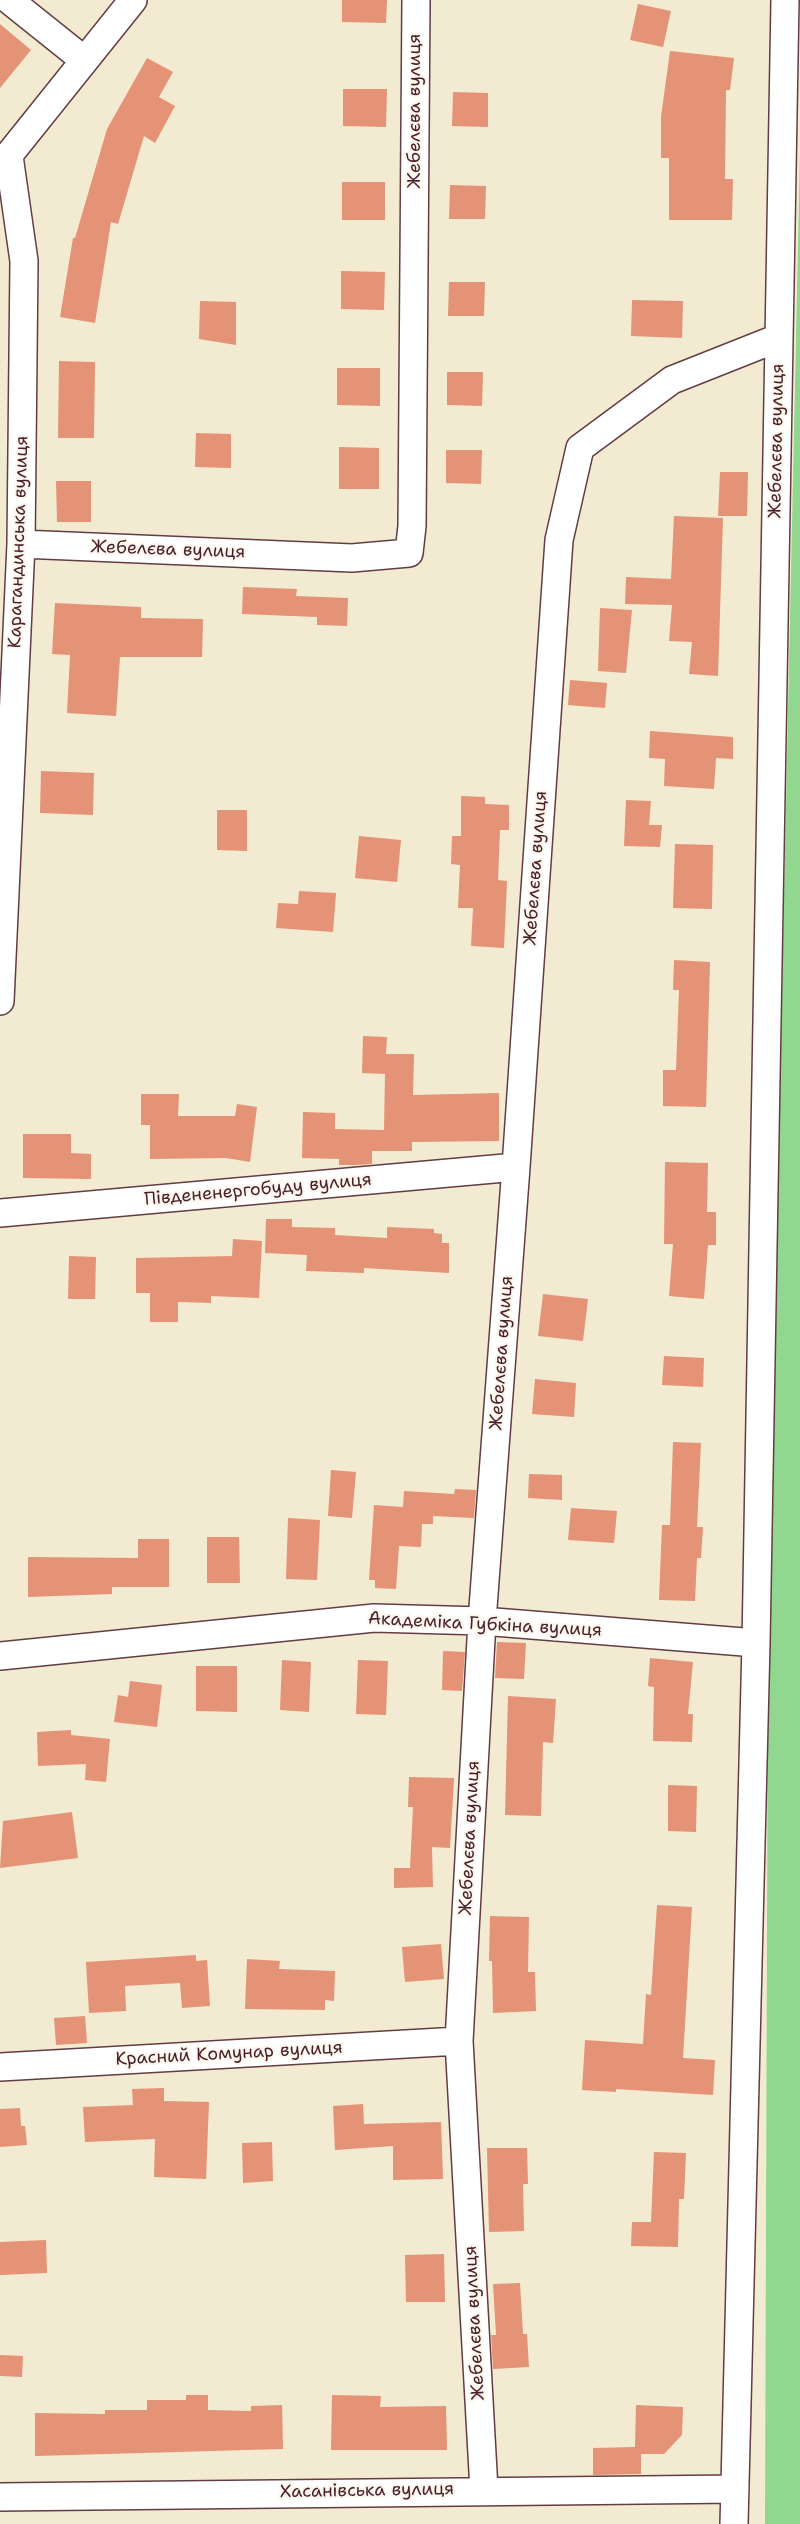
<!DOCTYPE html>
<html>
<head>
<meta charset="utf-8">
<style>
	body { margin:0 }
	canvas { display:block; background:#f2ead1 }
</style>
</head>
<body>
<canvas width="800" height="2524"></canvas>
<script>
const ctx = document.querySelector('canvas').getContext('2d');
ctx.lineJoin = 'round';
function paint(path, color) {
  ctx.fillStyle = color;
  ctx.fill(path, 'evenodd');
}
function poly(rows) {
  const path = new Path2D();
  for (const r of rows) {
    path.moveTo(r[0], r[1]);
    for (let i = 2; i < r.length; i += 2) path.lineTo(r[i], r[i + 1]);
  }
  return path;
}
function stroke(path, color, width, dash) {
  ctx.strokeStyle = color;
  ctx.lineWidth = width;
  ctx.lineCap = dash ? 'butt' : 'round';
  ctx.setLineDash(dash || []);
  ctx.stroke(path);
}
function write(font, color, halo, rows, align = 'center') {
  ctx.font = font + ' "Shantell Sans",sans-serif';
  ctx.lineWidth = 4.5;
  ctx.setLineDash([]);
  ctx.textBaseline = 'middle';
  ctx.strokeStyle = halo;
  ctx.fillStyle = color;
  for (const [text, x, y, turn = 0] of rows) {
    ctx.save();
    ctx.translate(x, y);
    ctx.rotate((+turn || 0) * Math.PI / 180);
    ctx.textAlign = isNaN(turn) ? turn : align;
    if (halo) ctx.strokeText(text, 0, 0);
    ctx.fillText(text, 0, 0);
    ctx.restore();
  }
}
paint(poly([
	[800,152,800,2524,765,2524,768,1645]
]), '#91d790');
paint(poly([
	[342,0,387,0,386,23,342,22],
	[638,4,671,11,663,47,630,40],
	[0,24,31,50,0,88],
	[670,51,734,58,730,90,726,90,725,179,733,179,732,220,669,220,669,158,661,158,661,117],
	[147,58,173,72,159,97,175,106,155,143,144,136,118,224,111,222,95,323,60,317,73,238,75,238,107,129],
	[343,89,387,89,386,127,343,126],
	[453,92,488,93,488,127,452,126],
	[342,182,385,182,385,220,342,220],
	[450,185,486,186,485,219,449,219],
	[341,271,385,272,384,310,341,309],
	[449,282,485,282,484,316,448,316],
	[632,300,683,301,682,338,631,336],
	[200,301,236,302,236,345,199,339],
	[59,361,95,362,94,438,58,438],
	[337,368,380,368,380,406,337,405],
	[447,372,483,372,482,406,447,405],
	[196,433,231,434,231,468,195,467],
	[339,447,379,448,379,489,339,489],
	[446,450,482,450,481,484,446,483],
	[720,472,748,472,747,516,718,516],
	[56,481,91,481,91,522,57,522],
	[674,516,723,518,718,676,689,674,692,642,669,641,672,605,625,604,626,577,671,579],
	[243,587,297,589,296,596,348,598,347,626,317,625,317,617,242,614],
	[55,603,141,607,141,618,203,619,202,657,120,657,116,716,67,713,70,655,52,654],
	[600,608,632,610,626,673,598,671],
	[570,680,607,683,605,708,568,705],
	[650,731,733,737,733,759,716,758,714,789,664,786,665,759,649,758],
	[41,771,94,773,93,815,40,813],
	[461,796,485,797,485,804,509,805,509,830,500,830,498,880,507,881,504,948,471,946,473,908,458,908,460,865,451,864,452,836,461,836],
	[626,800,651,801,649,825,662,825,660,847,624,846],
	[217,810,247,810,247,851,217,850],
	[359,836,401,840,397,882,355,878],
	[675,844,713,845,712,909,673,908],
	[299,891,336,893,333,932,276,928,278,903,298,904],
	[674,960,710,962,706,1107,663,1106,663,1070,676,1070,679,990,673,990],
	[363,1036,387,1037,386,1054,414,1054,413,1095,499,1093,499,1141,412,1142,412,1151,372,1151,372,1164,357,1165,339,1165,339,1159,302,1158,303,1112,335,1113,335,1129,384,1130,385,1074,362,1073],
	[141,1094,179,1094,178,1116,235,1116,237,1104,257,1107,250,1162,226,1158,150,1159,150,1125,141,1125],
	[23,1134,71,1134,71,1153,91,1154,91,1179,23,1178],
	[665,1162,708,1163,707,1212,716,1212,716,1245,708,1245,704,1299,669,1296,673,1244,664,1244],
	[266,1219,292,1219,292,1227,335,1228,335,1235,387,1238,387,1227,434,1229,434,1233,442,1234,442,1243,449,1243,449,1273,364,1268,364,1273,306,1271,307,1255,265,1253],
	[233,1239,262,1241,259,1298,211,1296,211,1303,178,1302,178,1322,150,1322,150,1293,136,1293,136,1258,232,1256],
	[69,1256,96,1257,95,1299,68,1299],
	[543,1294,588,1299,583,1341,538,1336],
	[664,1356,704,1358,703,1387,662,1385],
	[535,1379,576,1383,574,1417,532,1414],
	[673,1442,701,1443,697,1527,703,1527,701,1558,697,1558,695,1601,659,1600,662,1525,670,1525],
	[331,1470,356,1472,352,1518,328,1516],
	[529,1474,562,1475,562,1500,528,1498],
	[455,1489,476,1490,474,1518,433,1516,433,1524,422,1524,421,1547,399,1546,396,1589,375,1588,375,1580,369,1580,374,1505,403,1507,404,1491,454,1494],
	[571,1508,617,1511,614,1543,568,1540],
	[288,1518,320,1520,317,1580,286,1579],
	[207,1537,239,1537,240,1583,207,1583],
	[138,1539,169,1539,169,1587,112,1587,112,1594,28,1597,28,1557,138,1558],
	[497,1642,526,1643,524,1679,495,1678],
	[443,1651,465,1652,462,1691,442,1690],
	[650,1658,693,1662,688,1714,693,1714,692,1742,653,1741,654,1687,648,1686],
	[282,1660,311,1662,309,1712,280,1710],
	[358,1660,388,1661,386,1715,356,1714],
	[196,1666,237,1666,237,1712,196,1711],
	[130,1681,162,1685,157,1727,114,1722,118,1695,128,1697],
	[508,1696,556,1699,553,1743,543,1742,541,1816,505,1815],
	[71,1730,71,1735,110,1739,106,1782,85,1780,86,1764,38,1766,37,1732],
	[409,1777,454,1778,450,1848,432,1847,433,1887,394,1888,394,1868,410,1868,413,1807,408,1807],
	[668,1785,697,1786,696,1832,668,1831],
	[72,1812,78,1858,0,1868,3,1821],
	[657,1905,692,1907,683,2058,715,2060,713,2095,616,2089,616,2092,582,2090,585,2040,643,2044,646,1994,651,1995],
	[490,1916,529,1917,528,1972,535,1972,536,2011,493,2013,492,1961,489,1961],
	[441,1944,444,1979,405,1982,402,1947],
	[196,1955,196,1961,207,1960,210,2006,182,2008,180,1983,125,1986,126,2011,89,2013,86,1962],
	[247,1959,280,1961,279,1969,335,1971,334,2001,325,2000,325,2010,245,2009],
	[85,2016,87,2043,56,2045,54,2018],
	[164,2088,164,2101,209,2102,206,2179,154,2177,155,2139,85,2142,83,2107,133,2105,132,2089],
	[363,2104,364,2124,441,2122,443,2179,393,2180,393,2146,335,2150,333,2106],
	[20,2108,21,2126,25,2126,27,2145,0,2147,0,2109],
	[272,2142,273,2181,243,2183,242,2143],
	[487,2148,527,2148,528,2184,523,2184,524,2231,489,2232],
	[654,2152,686,2153,684,2199,679,2199,678,2247,631,2246,632,2222,651,2222],
	[46,2240,47,2273,0,2275,0,2242],
	[444,2254,445,2302,406,2302,405,2255],
	[520,2283,523,2334,527,2334,529,2367,493,2369,491,2335,496,2335,493,2284],
	[0,2355,23,2356,22,2377,0,2376],
	[186,2395,208,2395,208,2410,251,2411,251,2406,282,2405,283,2449,35,2456,35,2413,105,2414,105,2410,147,2410,147,2400,186,2400],
	[332,2395,381,2396,380,2407,446,2406,447,2450,331,2450],
	[636,2405,683,2407,682,2435,664,2454,641,2454,641,2474,593,2475,593,2448,635,2447]
]), '#e59376');
const minor = poly([
	[9,0,84,60],
	[0,166,133,0],
	[21,544,352,558,409,553,412,526,416,0],
	[0,1001,21,544,24,261,9,156],
	[0,1213,516,1167],
	[0,1656,374,1618,482,1621,756,1643],
	[0,2067,459,2041],
	[484,2490,459,2041,482,1621,516,1167,559,540,580,448,672,380,778,338],
	[0,2497,735,2489],
	[734,2524,756,1643,785,0]
]);
stroke(minor, '#633d44', 30);
stroke(minor, '#fff', 27);
write('18px', '#4a1f2b', '#fbf7ec', [
	["Жебелєва вулиця",415,111,-90],
	["Жебелєва вулиця",777,441,-89],
	["Карагандинська вулиця",19,542,-88],
	["Жебелєва вулиця",168,550,2],
	["Жебелєва вулиця",536,868,-86],
	["Південенергобуду вулиця",258,1190,-5],
	["Жебелєва вулиця",502,1353,-86],
	["Академіка Губкіна вулиця",485,1625,3],
	["Жебелєва вулиця",470,1838,-87],
	["Красний Комунар вулиця",229,2054,-3],
	["Жебелєва вулиця",475,2323,-93],
	["Хасанівська вулиця",367,2491,-1]
]);
</script>
</body>
</html>
